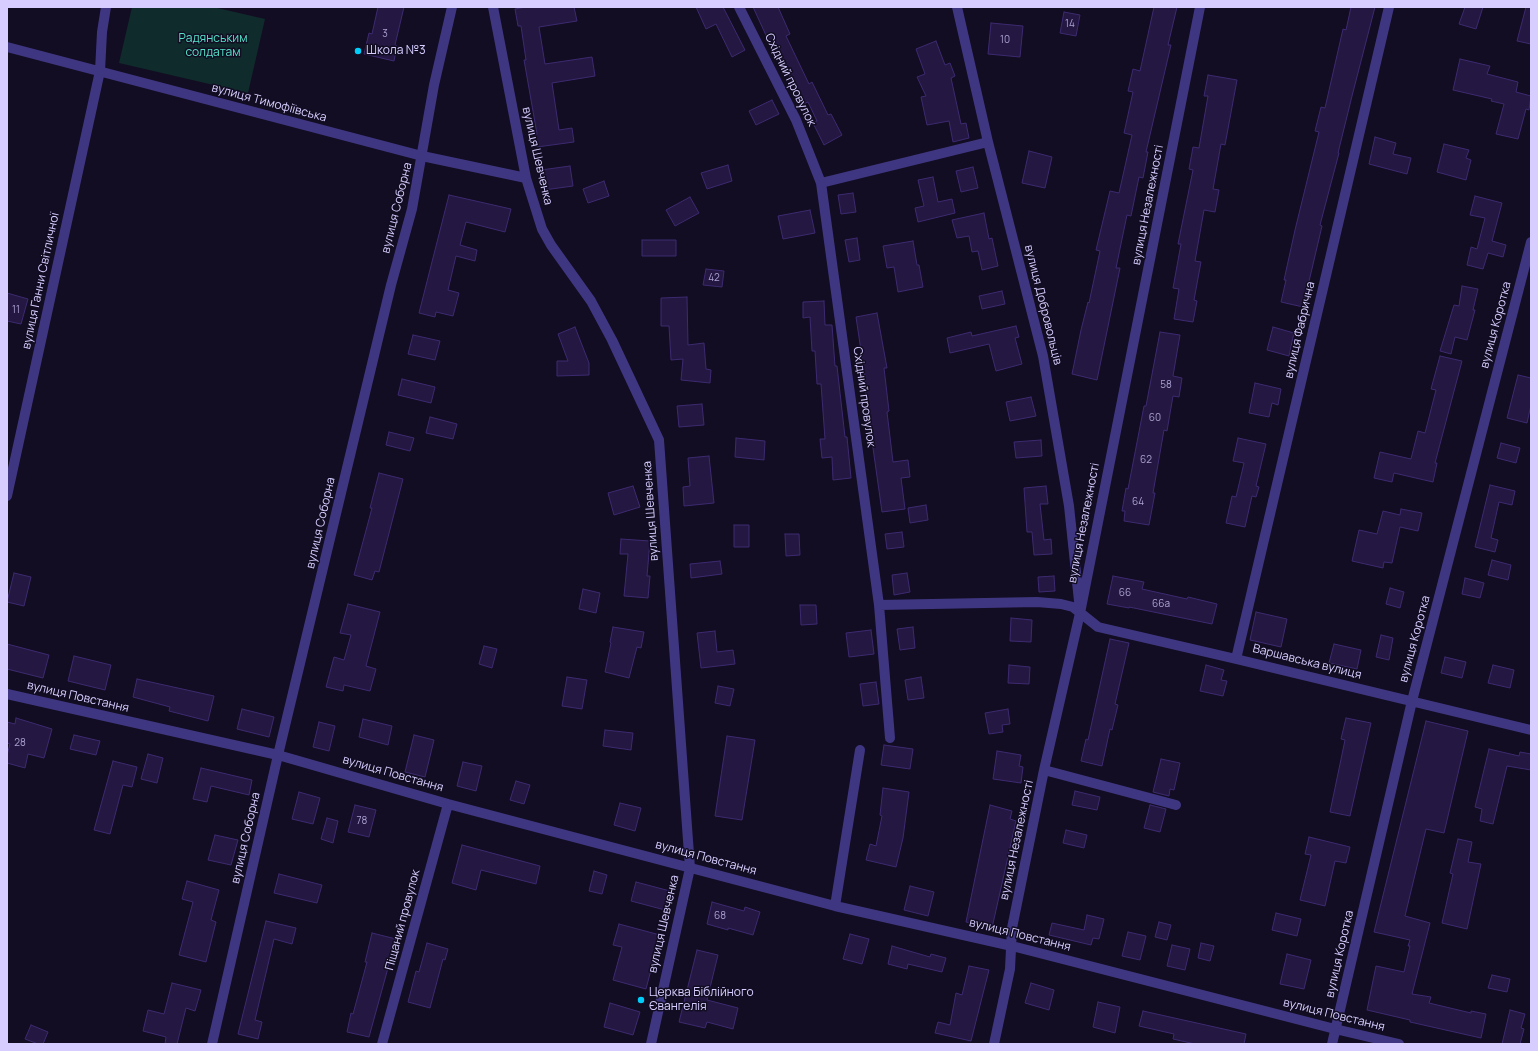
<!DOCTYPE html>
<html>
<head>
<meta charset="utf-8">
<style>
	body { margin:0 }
	#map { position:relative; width:1538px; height:1051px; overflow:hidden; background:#120d22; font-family:Manrope,sans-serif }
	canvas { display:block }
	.frame { position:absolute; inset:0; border:8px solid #d7ceff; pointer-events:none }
</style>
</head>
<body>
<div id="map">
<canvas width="1538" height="1051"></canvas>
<div class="frame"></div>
</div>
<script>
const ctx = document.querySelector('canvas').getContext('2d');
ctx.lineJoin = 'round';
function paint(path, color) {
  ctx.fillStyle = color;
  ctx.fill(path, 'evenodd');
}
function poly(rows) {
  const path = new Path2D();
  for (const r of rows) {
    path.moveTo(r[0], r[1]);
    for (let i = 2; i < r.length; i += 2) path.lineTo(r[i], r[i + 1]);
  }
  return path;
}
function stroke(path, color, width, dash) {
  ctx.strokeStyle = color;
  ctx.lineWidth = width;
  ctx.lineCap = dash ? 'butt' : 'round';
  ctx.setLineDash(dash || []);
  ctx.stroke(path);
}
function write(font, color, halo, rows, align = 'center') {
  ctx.font = font + ' Manrope,sans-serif';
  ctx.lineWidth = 3;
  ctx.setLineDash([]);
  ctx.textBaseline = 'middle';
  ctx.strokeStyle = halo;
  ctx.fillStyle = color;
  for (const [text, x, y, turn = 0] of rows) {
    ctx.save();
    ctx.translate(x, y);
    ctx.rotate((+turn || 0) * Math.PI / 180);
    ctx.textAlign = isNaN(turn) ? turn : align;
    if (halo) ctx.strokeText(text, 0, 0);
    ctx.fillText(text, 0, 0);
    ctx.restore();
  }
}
paint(poly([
	[132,7,213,7,265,19,248,93,119,63]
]), '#102b2c');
const building = poly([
	[378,7,404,7,395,45,397,46,394,61,364,54,369,33,372,34,378,7],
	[526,7,574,7,577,21,539,27,545,64,592,57,595,76,552,83,559,130,572,128,574,142,537,147,535,134,537,134,524,60,526,60,521,26,518,26,515,9,526,7],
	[696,7,723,7,745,50,732,57,716,24,706,29,696,7],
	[753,7,778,7,790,34,786,36,809,84,812,82,828,115,831,114,842,135,824,145,813,123,817,121,808,102,803,104,773,42,770,44,753,7],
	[1154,7,1177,7,1168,45,1171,45,1146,152,1148,152,1143,178,1139,177,1131,216,1127,215,1116,268,1120,268,1097,380,1072,374,1081,330,1088,302,1089,303,1100,251,1096,250,1110,191,1119,193,1132,135,1124,133,1133,92,1128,91,1133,69,1140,71,1154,7],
	[1351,7,1375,7,1352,96,1338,153,1339,153,1320,225,1322,226,1303,307,1281,302,1286,280,1284,280,1295,230,1319,132,1315,131,1321,107,1325,108,1343,29,1346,30,1351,7],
	[1465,7,1483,7,1476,29,1459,24,1465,7],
	[1526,7,1531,7,1531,44,1517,41,1526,7],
	[1064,12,1080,15,1076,36,1060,33,1064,12],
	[991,23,1023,26,1020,57,988,54,991,23],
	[936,41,945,65,950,63,955,76,951,78,961,124,966,123,969,138,953,142,949,121,927,125,921,97,926,96,917,77,925,74,916,49,936,41],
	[1460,59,1490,66,1487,74,1518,82,1516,92,1531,96,1529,110,1526,109,1518,139,1496,134,1504,104,1491,101,1492,99,1453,90,1460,59],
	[1208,75,1237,80,1225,145,1221,144,1213,189,1219,190,1215,212,1204,210,1195,261,1201,262,1194,300,1197,301,1193,322,1174,319,1179,289,1173,288,1181,244,1178,244,1193,170,1189,169,1193,147,1199,148,1208,96,1204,96,1208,75],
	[772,100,779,114,756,125,749,111,772,100],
	[1375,137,1396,143,1393,154,1411,158,1407,174,1369,164,1375,137],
	[1444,144,1469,150,1466,158,1471,160,1466,180,1437,172,1444,144],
	[1029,151,1052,157,1045,188,1022,183,1029,151],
	[728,165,732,181,707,189,701,173,728,165],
	[570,166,573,186,544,190,541,170,570,166],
	[973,167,978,188,961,192,956,171,973,167],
	[933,177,938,202,952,199,955,213,918,222,915,208,924,206,918,180,933,177],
	[604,181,609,196,588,203,583,189,604,181],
	[853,193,856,212,841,214,838,195,853,193],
	[449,195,511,209,505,232,466,222,460,245,477,250,475,261,456,256,448,290,459,293,453,316,436,312,435,317,419,313,449,195],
	[1475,196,1502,203,1492,241,1506,245,1503,257,1488,253,1483,269,1467,265,1471,247,1477,249,1485,218,1470,215,1475,196],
	[690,197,699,213,675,226,666,210,690,197],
	[810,210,815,233,783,239,778,216,810,210],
	[984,213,989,239,992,238,998,266,982,270,978,251,972,252,969,236,957,238,952,220,984,213],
	[857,238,860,260,849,262,845,240,857,238],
	[642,240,676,240,676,256,642,256,642,240],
	[913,241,917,265,919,265,923,287,898,292,894,267,887,268,883,246,913,241],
	[706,269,724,271,722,287,703,285,706,269],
	[1462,286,1478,289,1473,310,1475,310,1467,340,1455,337,1451,354,1440,351,1454,305,1459,306,1462,286],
	[1002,291,1005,304,982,309,979,296,1002,291],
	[7,293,28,299,21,324,7,321,7,293],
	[687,297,688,345,704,343,706,369,711,370,710,383,681,380,683,359,671,360,669,326,661,326,661,298,687,297],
	[824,301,825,325,832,325,835,366,837,366,845,437,847,437,851,478,833,480,832,457,822,458,820,439,825,439,821,384,817,384,815,351,812,351,810,317,803,318,803,302,824,301],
	[877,313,887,368,884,368,889,411,887,412,893,462,908,460,910,477,901,478,905,509,882,512,865,391,867,391,856,317,877,313],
	[1016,326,1019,337,1015,338,1022,364,996,371,989,344,950,353,947,338,971,332,972,336,1016,326],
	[575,327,589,363,589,375,557,376,557,361,568,361,558,334,575,327],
	[1273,327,1294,333,1289,356,1267,350,1273,327],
	[1160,332,1180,335,1173,376,1182,378,1179,397,1173,396,1167,431,1164,430,1153,493,1155,493,1149,525,1124,521,1125,511,1122,511,1126,488,1128,489,1144,406,1146,406,1160,332],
	[413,335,440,341,435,360,408,354,413,335],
	[1440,356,1462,361,1435,463,1437,463,1433,482,1394,473,1392,482,1374,478,1380,452,1411,459,1418,431,1425,433,1436,390,1431,389,1440,356],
	[1518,375,1531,378,1531,405,1527,423,1507,418,1518,375],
	[402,379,435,387,431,403,398,395,402,379],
	[1255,383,1281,389,1278,405,1272,403,1269,417,1249,413,1255,383],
	[1031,397,1036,416,1010,421,1006,402,1031,397],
	[702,404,704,425,679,427,677,406,702,404],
	[430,417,457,424,453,439,426,433,430,417],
	[389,432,414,438,410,451,386,445,389,432],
	[736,438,765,441,764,460,735,457,736,438],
	[1238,438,1266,444,1256,486,1259,487,1256,497,1252,496,1245,527,1226,523,1232,496,1236,497,1244,463,1233,461,1238,438],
	[1041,440,1042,456,1016,458,1014,442,1041,440],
	[1501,443,1520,448,1516,463,1497,458,1501,443],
	[709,456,714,503,684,506,683,487,690,486,688,458,709,456],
	[379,473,403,479,379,572,375,571,372,580,354,575,372,508,370,508,379,473],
	[1490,485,1515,491,1512,505,1499,502,1491,538,1498,540,1495,552,1475,547,1490,485],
	[633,486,640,507,614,515,608,493,633,486],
	[1046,486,1048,504,1040,504,1044,540,1051,539,1052,554,1034,555,1032,532,1027,532,1024,488,1046,486],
	[926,505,928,520,910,523,908,508,926,505],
	[1401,509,1422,513,1418,531,1400,527,1392,563,1384,562,1383,568,1352,561,1359,530,1377,534,1383,511,1400,515,1401,509],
	[734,525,749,525,749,547,734,547,734,525],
	[902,532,904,547,887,549,885,534,902,532],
	[785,534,799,534,800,555,786,556,785,534],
	[621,539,650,541,647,576,650,576,648,598,624,596,628,554,620,554,621,539],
	[1492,560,1511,565,1508,580,1488,575,1492,560],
	[720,561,722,574,691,578,690,564,720,561],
	[14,573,31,577,24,606,7,602,14,573],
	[907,573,910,592,894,595,892,575,907,573],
	[1054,576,1055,591,1039,592,1038,577,1054,576],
	[1113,576,1144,582,1142,589,1187,599,1188,597,1217,604,1212,624,1129,607,1129,608,1107,604,1113,576],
	[1465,578,1484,583,1480,598,1462,594,1465,578],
	[1390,588,1404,592,1400,608,1386,604,1390,588],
	[583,589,600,593,596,613,579,609,583,589],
	[348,604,380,612,366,666,376,669,370,691,344,685,343,691,326,687,334,657,344,660,351,635,340,633,348,604],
	[800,605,816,605,817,624,801,625,800,605],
	[1256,612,1287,619,1281,647,1250,640,1256,612],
	[1011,618,1032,620,1031,642,1010,641,1011,618],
	[613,627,644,632,641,648,637,647,629,678,605,672,611,643,610,642,613,627],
	[913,627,915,648,900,650,897,629,913,627],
	[871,630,874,654,849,657,846,633,871,630],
	[715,631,717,652,733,650,735,664,701,668,697,633,715,631],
	[1381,635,1393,638,1389,660,1376,657,1381,635],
	[1110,639,1129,643,1115,704,1118,705,1112,730,1110,729,1102,766,1081,761,1086,739,1088,740,1110,639],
	[7,644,49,655,43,678,7,669,7,644],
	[1334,644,1361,650,1357,669,1329,663,1334,644],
	[484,646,497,649,492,668,479,664,484,646],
	[74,656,111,665,105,690,68,681,74,656],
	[1445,657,1466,662,1462,678,1441,673,1445,657],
	[1009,665,1030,667,1029,684,1008,683,1009,665],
	[1206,665,1224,670,1221,680,1227,681,1223,696,1200,691,1206,665],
	[1493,665,1514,670,1510,688,1488,683,1493,665],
	[567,677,587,680,582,709,562,706,567,677],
	[921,677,924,698,908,700,905,680,921,677],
	[137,679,214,696,208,721,169,711,170,707,133,697,137,679],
	[876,682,879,704,863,706,860,684,876,682],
	[718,686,734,689,730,706,715,703,718,686],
	[242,709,274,717,269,737,237,729,242,709],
	[1008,709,1010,724,1002,725,1003,732,989,734,985,713,1008,709],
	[16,718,52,729,44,758,28,754,25,768,7,763,7,755,10,744,7,743,7,722,15,724,16,718],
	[1346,718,1371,723,1350,816,1330,812,1345,740,1341,739,1346,718],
	[363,719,392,726,388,745,359,737,363,719],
	[1426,721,1468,731,1444,833,1426,829,1405,916,1430,923,1412,994,1431,997,1429,1003,1471,1013,1471,1011,1486,1014,1481,1038,1410,1022,1410,1020,1367,1010,1376,966,1404,972,1410,946,1408,946,1410,940,1374,932,1426,721],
	[319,722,335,726,329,751,313,747,319,722],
	[605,730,633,733,631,750,603,746,605,730],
	[74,735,100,741,96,755,70,749,74,735],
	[414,735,434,740,425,777,405,772,414,735],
	[727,736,755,740,742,820,715,816,727,736],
	[884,745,913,749,910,769,881,765,884,745],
	[1489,749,1519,756,1520,752,1531,754,1531,770,1507,766,1493,824,1480,821,1482,809,1475,807,1489,749],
	[997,751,1021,755,1019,766,1023,767,1021,783,993,779,997,751],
	[148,754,163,758,157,783,141,779,148,754],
	[1161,759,1180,763,1174,790,1170,789,1169,796,1153,792,1161,759],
	[113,761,137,767,132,787,123,785,110,834,94,830,113,761],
	[463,762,482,766,476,791,457,786,463,762],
	[201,768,252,780,249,795,211,786,207,802,193,799,201,768],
	[516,781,530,785,524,804,510,800,516,781],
	[883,788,909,792,903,838,896,867,866,860,870,844,876,846,882,816,880,815,883,788],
	[1075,791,1100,797,1097,810,1072,805,1075,791],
	[299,792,320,798,313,824,292,819,299,792],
	[620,803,641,808,635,831,614,825,620,803],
	[355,805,376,810,369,837,348,832,355,805],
	[990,805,1012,811,1010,819,1016,821,992,928,966,922,990,805],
	[1150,805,1166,809,1160,832,1144,828,1150,805],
	[327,818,338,821,333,843,321,839,327,818],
	[1066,830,1087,835,1084,848,1063,843,1066,830],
	[215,835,238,840,231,865,208,860,215,835],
	[1309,837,1350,847,1346,863,1335,861,1325,906,1300,900,1311,855,1305,854,1309,837],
	[1458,839,1472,842,1468,862,1481,864,1467,929,1442,923,1453,874,1450,873,1458,839],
	[462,845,540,866,536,884,481,870,476,890,452,883,462,845],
	[594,871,607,875,602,894,589,891,594,871],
	[279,874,322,885,317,903,274,893,279,874],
	[187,881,219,890,211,920,216,922,206,962,179,955,193,902,182,899,187,881],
	[636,882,670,891,665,910,631,901,636,882],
	[910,886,934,892,928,916,904,910,910,886],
	[712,902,744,911,745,907,760,912,753,935,728,928,728,930,707,924,712,902],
	[1276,913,1301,919,1297,936,1272,930,1276,913],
	[1087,915,1104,919,1099,939,1093,938,1091,945,1049,935,1052,923,1084,930,1087,915],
	[266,921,296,928,292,944,274,939,255,1020,262,1022,258,1039,238,1034,266,921],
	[1159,922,1171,925,1167,940,1155,937,1159,922],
	[619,924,660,935,646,989,613,980,622,947,613,945,619,924],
	[1128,932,1146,936,1140,960,1122,956,1128,932],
	[372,933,396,939,369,1037,347,1032,351,1013,353,1014,367,962,365,962,372,933],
	[850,934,869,939,862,964,843,959,850,934],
	[427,943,448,949,445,960,443,959,430,1008,408,1002,416,971,419,972,427,943],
	[1201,943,1214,946,1210,961,1198,958,1201,943],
	[1172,945,1190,949,1185,970,1167,966,1172,945],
	[892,946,930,957,931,954,946,958,942,972,908,964,907,969,888,964,892,946],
	[697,950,718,955,707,1000,738,1008,733,1029,707,1022,705,1028,679,1022,697,950],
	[1287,954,1311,960,1304,989,1280,984,1287,954],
	[969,966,989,970,971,1041,935,1033,938,1022,950,1025,956,993,962,995,969,966],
	[1492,975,1510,979,1507,992,1488,988,1492,975],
	[172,983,201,990,195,1011,186,1008,177,1044,165,1044,166,1037,143,1031,148,1010,164,1014,172,983],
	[1031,983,1054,990,1049,1010,1025,1003,1031,983],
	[1098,1002,1120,1007,1115,1033,1093,1027,1098,1002],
	[610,1003,640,1012,633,1035,604,1027,610,1003],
	[1510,1010,1525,1014,1521,1028,1524,1029,1520,1044,1502,1044,1510,1010],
	[1143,1011,1246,1034,1244,1044,1195,1044,1173,1039,1174,1034,1139,1026,1143,1011],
	[31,1025,48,1032,43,1044,38,1044,25,1039,31,1025]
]);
paint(building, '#241843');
stroke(building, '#3d2a70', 1);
stroke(poly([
	[493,7,526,178,542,229,551,245,591,301,612,340,659,440,690,868,651,1044],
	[739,7,796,120,821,183,879,605,1037,602,1061,604,1073,607,1098,627,1236,659,1531,730],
	[957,7,988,142,1043,356,1069,506,1079,601],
	[7,47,422,156,526,178],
	[821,183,988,142],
	[7,496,100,71,102,32,106,7],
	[879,605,890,738],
	[1236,659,1389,7],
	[7,694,278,755,448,804,835,906,1012,946,1335,1029,1399,1044],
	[1044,770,1176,805],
	[835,906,860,750],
	[212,1044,278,755,391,285,412,209,434,85,452,7],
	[382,1044,448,804],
	[994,1044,1010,969,1012,928,1044,770,1080,613,1200,7],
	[1332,1044,1412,701,1531,242]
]), '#3f3682', 10);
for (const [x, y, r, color] of [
	[358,51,4,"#00cdf9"],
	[641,1000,4,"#00cdf9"]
]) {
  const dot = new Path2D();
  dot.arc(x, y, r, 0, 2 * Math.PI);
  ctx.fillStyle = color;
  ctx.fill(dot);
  stroke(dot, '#120d22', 1.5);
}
write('10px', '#aaa0d0', null, [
	["14",1070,24],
	["3",385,34],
	["10",1005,40],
	["42",714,278],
	["11",16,310],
	["58",1166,385],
	["60",1155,418],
	["62",1146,460],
	["64",1138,502],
	["66",1125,593],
	["66а",1161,604],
	["28",20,743],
	["78",362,821],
	["68",720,916]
]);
write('12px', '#56e2ca', '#120d22', [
	["Радянським",213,39],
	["солдатам",213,53]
]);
write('12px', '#d7ceff', '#120d22', [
	["Школа №3",366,51],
	["Церква Біблійного",649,993],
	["Євангелія",649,1007]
], 'left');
write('12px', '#d7ceff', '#120d22', [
	["Східний провулок",790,80,64],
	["вулиця Тимофіївська",269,103,15],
	["вулиця Шевченка",537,156,77],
	["вулиця Незалежності",1148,205,-79],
	["вулиця Соборна",397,208,-76],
	["вулиця Ганни Світличної",41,281,-78],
	["вулиця Добровольців",1043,305,76],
	["вулиця Коротка",1496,325,-75],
	["вулиця Фабрична",1300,330,-77],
	["Східний провулок",864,397,82],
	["вулиця Шевченка",651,511,-94],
	["вулиця Соборна",321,523,-77],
	["вулиця Незалежності",1084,523,-79],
	["вулиця Коротка",1415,639,-75],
	["Варшавська вулиця",1307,662,14],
	["вулиця Повстання",78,697,13],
	["вулиця Повстання",393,774,16],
	["вулиця Соборна",246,838,-77],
	["вулиця Незалежності",1017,840,-78],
	["вулиця Повстання",706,858,15],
	["Піщаний провулок",403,920,-75],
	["вулиця Шевченка",664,924,-77],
	["вулиця Повстання",1020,935,14],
	["вулиця Коротка",1340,954,-77],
	["вулиця Повстання",1334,1015,14]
]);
</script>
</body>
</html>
